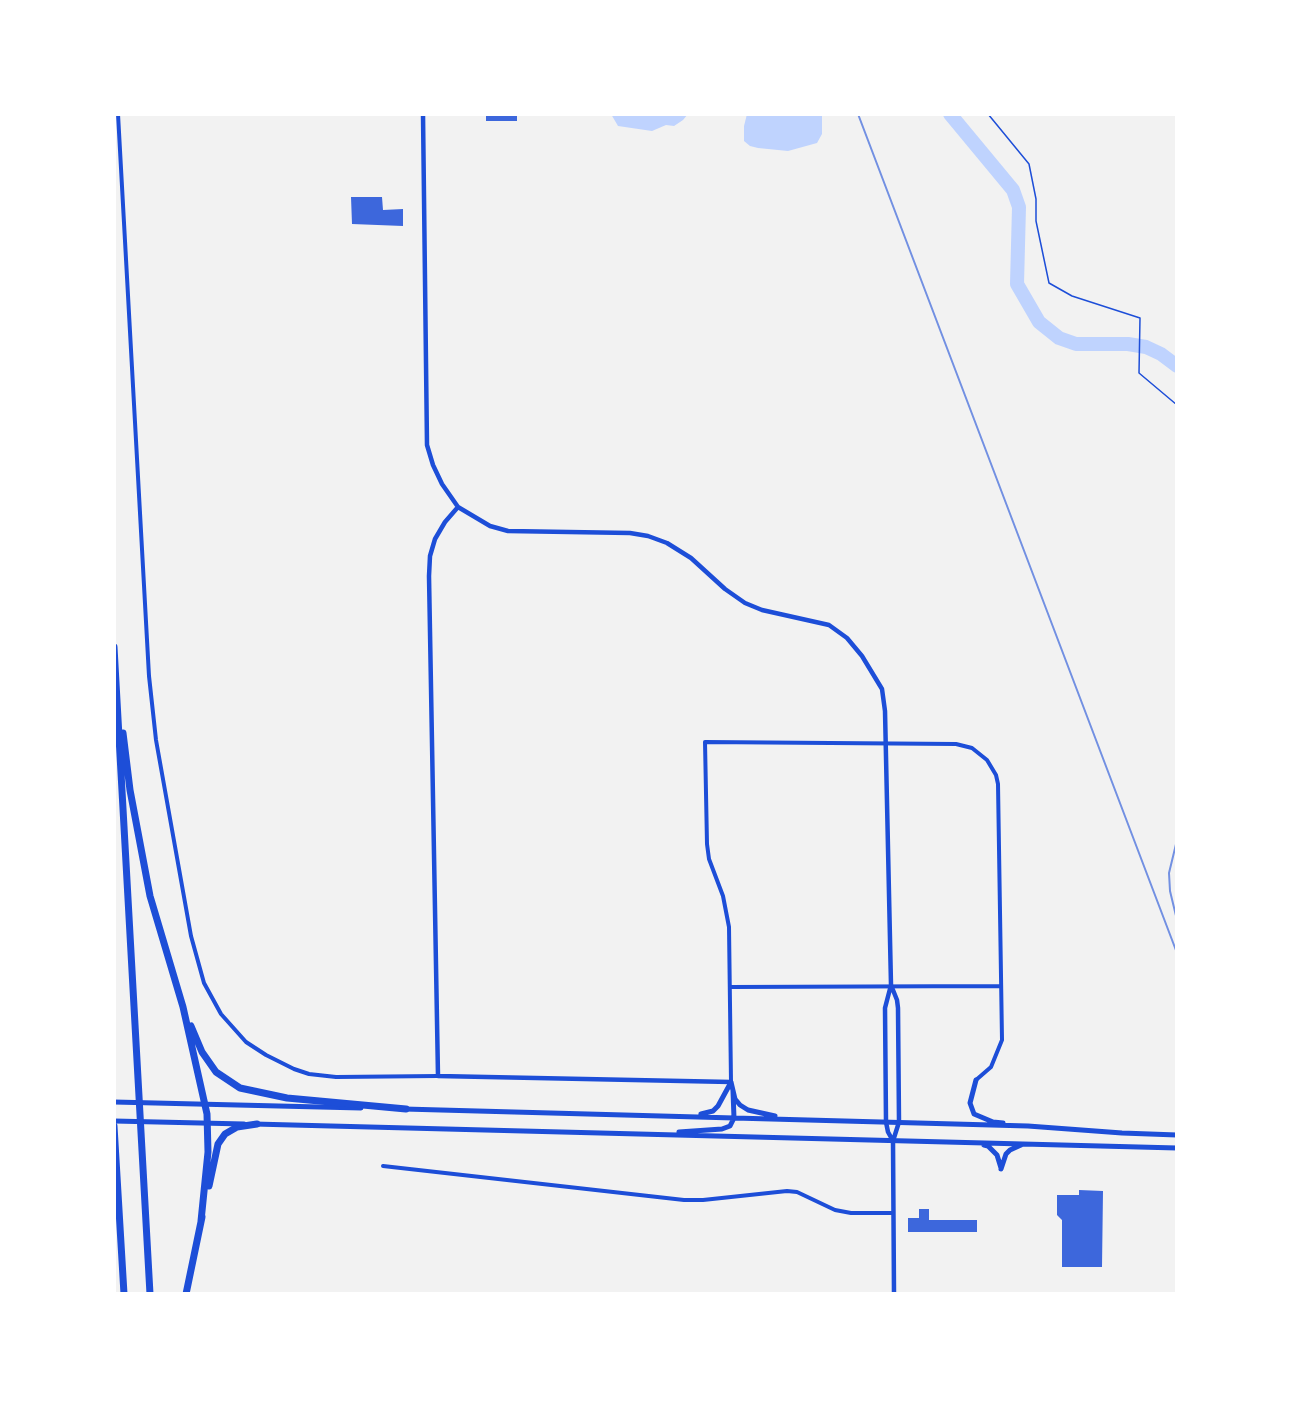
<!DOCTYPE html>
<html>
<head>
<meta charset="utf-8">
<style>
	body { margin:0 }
	#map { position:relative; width:1291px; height:1408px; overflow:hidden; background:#f2f2f2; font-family:"DM Sans",sans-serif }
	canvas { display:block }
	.frame { position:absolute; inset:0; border:116px solid #fff; pointer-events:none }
</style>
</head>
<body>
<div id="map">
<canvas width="1291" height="1408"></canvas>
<div class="frame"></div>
</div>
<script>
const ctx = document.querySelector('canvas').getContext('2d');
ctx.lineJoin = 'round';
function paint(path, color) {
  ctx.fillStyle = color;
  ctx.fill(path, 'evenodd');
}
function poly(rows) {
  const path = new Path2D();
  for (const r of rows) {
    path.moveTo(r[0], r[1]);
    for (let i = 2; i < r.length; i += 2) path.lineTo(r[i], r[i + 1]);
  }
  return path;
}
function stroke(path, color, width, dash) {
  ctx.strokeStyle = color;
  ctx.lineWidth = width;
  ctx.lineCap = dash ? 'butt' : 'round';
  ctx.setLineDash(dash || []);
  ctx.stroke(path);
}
paint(poly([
	[611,114,688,114,683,120,674,126,666,125,652,131,618,126],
	[747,114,822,114,822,134,817,143,788,151,758,148,750,146,744,141,744,126]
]), '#bfd3fe');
stroke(poly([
	[950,114,1013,190,1019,207,1017,284,1039,322,1059,338,1076,344,1128,344,1146,347,1161,354,1177,366]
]), '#bfd3fe', 14);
paint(poly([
	[486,114,517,114,517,121,486,121],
	[351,197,382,197,383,210,403,209,403,226,352,224],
	[1079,1190,1103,1191,1102,1267,1062,1267,1062,1220,1057,1215,1057,1195,1079,1195],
	[919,1209,929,1209,929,1220,977,1220,977,1232,908,1232,908,1218,919,1218]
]), '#3d67dc');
stroke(poly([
	[988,114,1029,164,1036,199,1036,221,1049,283,1072,296,1140,318,1139,373,1177,405]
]), '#1d4ed8', 1.5);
stroke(poly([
	[118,114,149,676,156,740,191,936,204,983,221,1014,246,1042,266,1055,294,1069,309,1074,336,1077,438,1076],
	[730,987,1001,986],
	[731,1082,729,927,723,896,709,859,707,844,705,742,956,744,972,748,987,760,996,775,998,784,1002,1040,991,1067,976,1080],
	[383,1166,684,1200,703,1200,787,1191,797,1192,835,1210,851,1213,893,1213]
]), '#1d4ed8', 4);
stroke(poly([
	[423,114,427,445,433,465,442,484,458,507,490,526,508,531,630,533,648,536,667,543,691,558,725,589,745,603,762,610,829,625,847,638,862,656,882,689,885,711,891,985,885,1008,886,1122,888,1132,893,1141],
	[458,507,445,522,435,539,430,556,429,576,438,1076,731,1082],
	[891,985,897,1000,898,1008,899,1122,893,1141,894,1294]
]), '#1d4ed8', 4.5);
stroke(poly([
	[976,1080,970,1103,974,1114,993,1122,1003,1123],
	[731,1082,735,1099,740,1105,748,1110,775,1116],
	[114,1102,361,1108],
	[404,1109,1028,1126,1122,1133,1177,1135],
	[701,1114,713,1111,718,1106,730,1084],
	[114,1121,244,1124],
	[254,1124,1177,1148],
	[679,1132,722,1129,730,1126,734,1118,733,1091],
	[984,1145,988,1146,997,1155,1001,1168],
	[1001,1169,1006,1154,1010,1150,1021,1145]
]), '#1d4ed8', 5);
stroke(poly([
	[114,647,150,1294],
	[123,733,130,790,150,896,183,1007,207,1114,208,1152,201,1221],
	[191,1026,202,1052,216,1072,240,1088,287,1098,406,1109],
	[114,1126,124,1294],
	[209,1186,218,1144,225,1134,237,1127,257,1124],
	[186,1294,202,1217]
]), '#1d4ed8', 7);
stroke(poly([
	[858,114,1177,953],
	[1177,840,1169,873,1170,891,1177,920]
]), '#7290e2', 2);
</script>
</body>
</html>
